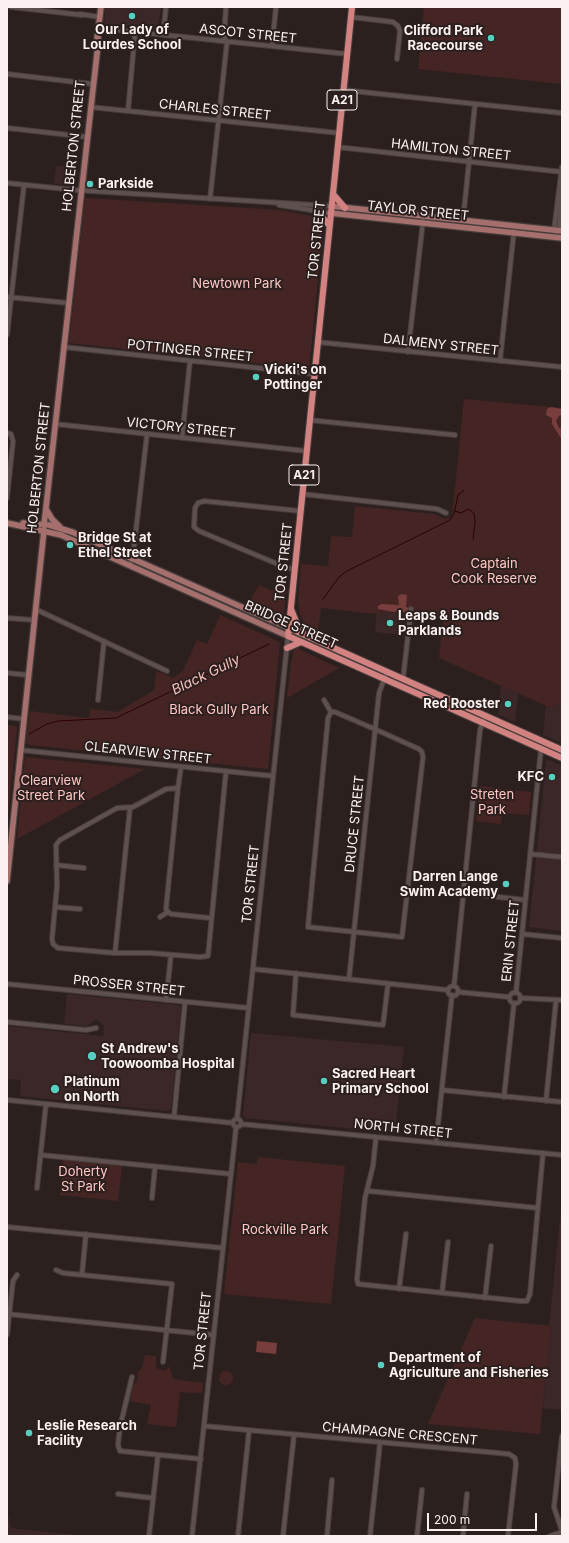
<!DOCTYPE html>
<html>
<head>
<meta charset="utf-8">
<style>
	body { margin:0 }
	#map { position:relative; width:569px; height:1543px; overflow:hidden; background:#2c201f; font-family:Inter,sans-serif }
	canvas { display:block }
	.frame { position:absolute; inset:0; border:8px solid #faf1f0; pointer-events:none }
	.scale { position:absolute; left:427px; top:1513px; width:110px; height:18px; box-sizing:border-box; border:2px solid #faf1f0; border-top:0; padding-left:5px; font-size:12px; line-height:14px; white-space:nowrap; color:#faf1f0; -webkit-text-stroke:3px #2c201f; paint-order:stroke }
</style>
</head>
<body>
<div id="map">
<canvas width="569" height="1543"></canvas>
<div class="frame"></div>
<div class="scale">200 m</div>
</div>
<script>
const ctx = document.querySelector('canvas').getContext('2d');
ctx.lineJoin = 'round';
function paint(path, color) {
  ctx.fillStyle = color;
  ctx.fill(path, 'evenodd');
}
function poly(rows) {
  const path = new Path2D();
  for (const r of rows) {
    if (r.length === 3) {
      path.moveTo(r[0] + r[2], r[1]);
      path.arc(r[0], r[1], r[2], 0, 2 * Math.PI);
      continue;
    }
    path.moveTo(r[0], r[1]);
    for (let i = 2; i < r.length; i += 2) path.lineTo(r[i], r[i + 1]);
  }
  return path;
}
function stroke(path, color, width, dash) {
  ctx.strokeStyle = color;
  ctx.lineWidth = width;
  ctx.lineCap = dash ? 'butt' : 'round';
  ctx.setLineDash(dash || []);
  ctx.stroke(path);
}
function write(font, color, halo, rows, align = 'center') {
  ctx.font = font + ' Inter,sans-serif';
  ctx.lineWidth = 4;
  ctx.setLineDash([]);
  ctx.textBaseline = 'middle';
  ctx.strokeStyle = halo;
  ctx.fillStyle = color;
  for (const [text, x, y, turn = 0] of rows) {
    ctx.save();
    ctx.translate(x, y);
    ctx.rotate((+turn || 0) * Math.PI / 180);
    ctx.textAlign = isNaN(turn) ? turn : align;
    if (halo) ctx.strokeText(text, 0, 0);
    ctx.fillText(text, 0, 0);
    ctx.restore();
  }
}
paint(poly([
	[106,7,161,7,158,30,104,24],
	[56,166,77,168,75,184,73,186,54,183],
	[377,611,404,614,402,635,375,632],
	[501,686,518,693,515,722,498,714],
	[562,702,562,742,561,743,543,735,546,706,551,708],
	[548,760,562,766,562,931,529,927,546,761],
	[67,994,179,1005,181,1008,171,1109,168,1111,20,1096,21,1080,8,1079,7,1087,7,1026,103,1036,104,1026,99,1021,95,1020,87,1026,64,1024],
	[251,1033,404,1047,395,1133,245,1118,243,1115],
	[562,1200,562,1410,543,1408,551,1326,549,1326],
	[7,1518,9,1518,11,1528,84,1536,7,1536]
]), '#3b2727');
paint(poly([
	[424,7,562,7,562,84,418,69],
	[85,198,280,210,316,217,321,221,323,229,309,369,69,343],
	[464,399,562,408,562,702,551,708,439,658,443,618,377,611,377,614,321,608,318,634,307,628,300,614,298,601,301,564,328,566,331,536,352,537,355,506,434,514,445,519,452,517],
	[287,577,284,615,281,618,248,603,259,585,272,591],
	[220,615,280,642,268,769,29,745,26,743,30,711,89,718,90,709,118,712,154,690,156,671,173,678,183,671,197,640,207,644],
	[297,648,339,668,287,698,291,663,294,650],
	[7,725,15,726,17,728,7,827],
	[25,757,145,769,17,839],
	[480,786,531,792,529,815,502,813,501,824,476,821],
	[258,1157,345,1166,331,1304,224,1294,238,1162,257,1164],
	[63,1159,122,1166,118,1201,60,1195],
	[475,1318,551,1326,540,1434,428,1424],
	[145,1355,156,1356,156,1368,165,1371,169,1366,173,1379,203,1383,202,1393,180,1392,176,1427,147,1424,151,1405,130,1401,133,1386,138,1379,137,1373,142,1368],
	[226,1378,7]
]), '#442524');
paint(poly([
	[551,407,561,409,562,411,562,415,559,416,556,421,559,428,562,429,562,440,552,424,552,418,546,415,547,409],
	[402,594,407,595,406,607,409,608,408,612,402,612,399,609,394,612,378,609,378,606,382,604,399,605,398,596],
	[257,1341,277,1343,276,1354,256,1352]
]), '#773e3d');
stroke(poly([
	[455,511,461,513,468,509,474,513,475,522,473,540],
	[323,599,339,577,347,571,450,520,454,514,458,495,464,490],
	[29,734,47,724,58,721,116,718,269,644]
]), '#2e0003', 1);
const minor = poly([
	[11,7,82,15],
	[80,14,100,17],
	[351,17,393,22,398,26,400,31,397,59],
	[98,28,347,54],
	[163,35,166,7],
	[272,46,276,7],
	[7,74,92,84],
	[343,90,562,113],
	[90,107,339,133],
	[128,111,135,33],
	[7,128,87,137],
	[337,147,562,172],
	[7,183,75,190,331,206],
	[210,199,227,42,224,37,226,7],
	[279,205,330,213],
	[463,220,475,104],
	[554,230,562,167],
	[559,231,562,196],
	[7,297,68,303],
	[7,335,24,185],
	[317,342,562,367],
	[63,347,314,374],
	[408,352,423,221],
	[500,361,514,231],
	[309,420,455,435],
	[55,424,306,451],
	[7,433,11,434,13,441,7,498],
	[182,438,190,361],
	[302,494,437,509,446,513],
	[130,566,134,547,147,434],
	[294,569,287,568,199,531,194,527,195,508,198,503,204,501,300,511],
	[35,609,167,671],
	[7,618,34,620],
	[7,673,28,675],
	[403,679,411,609],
	[98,700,104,641],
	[324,700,331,712],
	[331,712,335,712,379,731,419,749,422,752,423,757,402,937,308,927,328,718,331,712],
	[7,717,24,719],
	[20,750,273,776],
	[181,767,178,788,166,789,133,807,117,808,60,840,56,845,57,886,52,939,53,944,58,948,115,953,150,953,200,957,208,956,226,771],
	[530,854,562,857],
	[56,865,84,868],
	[463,893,525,900],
	[55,907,80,909],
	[168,912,166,909,178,788],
	[168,912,171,914,210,918],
	[160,917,168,912],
	[522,934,562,938],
	[115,953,130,808],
	[253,969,448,990],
	[296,973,293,1015,383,1025,388,984],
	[349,979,379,693,387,672],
	[7,984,249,1008],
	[454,986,480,730,485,716],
	[453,991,5],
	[458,992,509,997],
	[516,992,541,749],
	[515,998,5.5],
	[521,998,562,1000],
	[166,1000,171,955],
	[7,1022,86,1030,96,1028],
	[442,1090,562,1102],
	[504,1097,514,1003],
	[7,1100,233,1123],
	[546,1101,556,1001],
	[174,1117,185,1002],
	[237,1123,4],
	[237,1119,288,636],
	[241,1124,562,1155],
	[376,1137,373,1166,365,1198,357,1279,358,1284,520,1301,527,1301,530,1294,543,1153],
	[436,1143,452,995],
	[41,1155,231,1174],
	[37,1188,46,1104],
	[368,1191,538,1208],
	[152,1198,155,1167],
	[7,1227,223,1248],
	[56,1270,63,1273,172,1284,163,1362],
	[82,1274,86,1234],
	[399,1289,406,1234],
	[442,1293,448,1242],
	[485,1298,491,1246],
	[7,1314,214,1335],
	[7,1335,13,1281,17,1275],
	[132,1377,120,1427,118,1445,120,1451,201,1459],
	[204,1426,509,1454,515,1458,516,1464,508,1536],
	[562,1436,554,1507,562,1531],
	[118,1494,153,1498],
	[149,1536,158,1455],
	[192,1536,236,1128],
	[238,1536,249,1431],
	[283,1536,294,1435],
	[327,1536,332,1480],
	[370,1536,380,1443],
	[417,1536,422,1490],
	[463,1536,467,1494],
	[550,1536,562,1532]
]);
const major = poly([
	[97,39,101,7],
	[331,206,562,231],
	[330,213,562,238],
	[46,509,52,519,60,527],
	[7,523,61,535,288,636],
	[23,523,49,525,72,532,289,628],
	[44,525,98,45,98,36],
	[276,622,284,620,290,616],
	[7,881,44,530]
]);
const highway = poly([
	[352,7,288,636,562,758],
	[333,194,345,208],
	[317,211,329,225],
	[291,609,297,624,304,634],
	[289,628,562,750],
	[287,648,301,642]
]);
stroke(minor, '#473d3c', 6);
stroke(major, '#473d3c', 8);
stroke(highway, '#473d3c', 8);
stroke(minor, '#5f5050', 4);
stroke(major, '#a46f6d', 5.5);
stroke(highway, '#d28381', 6);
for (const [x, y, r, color] of [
	[132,16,4,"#58cebf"],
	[491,38,4,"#58cebf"],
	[90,184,4,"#58cebf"],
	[256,377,4,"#58cebf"],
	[70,545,4,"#58cebf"],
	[390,623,4,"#58cebf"],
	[508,704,4,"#58cebf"],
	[552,777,4,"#58cebf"],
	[506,884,4,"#58cebf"],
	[92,1056,5,"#58cebf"],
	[324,1081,4,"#58cebf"],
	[55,1089,5,"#58cebf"],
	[381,1365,4,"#58cebf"],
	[29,1433,4,"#58cebf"]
]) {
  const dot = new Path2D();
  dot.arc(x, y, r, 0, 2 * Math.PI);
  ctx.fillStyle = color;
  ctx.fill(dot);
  stroke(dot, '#2c201f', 1.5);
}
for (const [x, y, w] of [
	[342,100,30],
	[304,475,30]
]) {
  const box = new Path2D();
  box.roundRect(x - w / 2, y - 10, w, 20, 3);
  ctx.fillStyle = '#2c201f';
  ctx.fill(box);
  stroke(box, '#faf1f0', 1);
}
write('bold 12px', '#faf1f0', null, [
	["A21",342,100],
	["A21",304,475]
]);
write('bold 13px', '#faf1f0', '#2c201f', [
	["Our Lady of",132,30,"center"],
	["Lourdes School",132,45,"center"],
	["Clifford Park",483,31,"right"],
	["Racecourse",483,46,"right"],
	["Parkside",98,184],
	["Vicki's on",264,370],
	["Pottinger",264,385],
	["Bridge St at",78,538],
	["Ethel Street",78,553],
	["Leaps & Bounds",398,616],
	["Parklands",398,631],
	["Red Rooster",500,704,"right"],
	["KFC",544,777,"right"],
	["Darren Lange",498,877,"right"],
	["Swim Academy",498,892,"right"],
	["St Andrew's",101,1049],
	["Toowoomba Hospital",101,1064],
	["Sacred Heart",332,1074],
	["Primary School",332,1089],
	["Platinum",64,1082],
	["on North",64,1097],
	["Department of",389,1358],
	["Agriculture and Fisheries",389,1373],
	["Leslie Research",37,1426],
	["Facility",37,1441]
], 'left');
write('13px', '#faf1f0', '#2c201f', [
	["ASCOT STREET",248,34,6],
	["CHARLES STREET",215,110,6],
	["HOLBERTON STREET",74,146,-84],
	["HAMILTON STREET",451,150,6],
	["TAYLOR STREET",418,211,6],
	["TOR STREET",317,240,-84],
	["DALMENY STREET",441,345,6],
	["POTTINGER STREET",190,351,6],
	["VICTORY STREET",181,428,6],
	["HOLBERTON STREET",39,468,-84],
	["TOR STREET",284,562,-84],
	["BRIDGE STREET",291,625,24],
	["CLEARVIEW STREET",148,753,6],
	["DRUCE STREET",355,824,-84],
	["TOR STREET",251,884,-84],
	["ERIN STREET",511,941,-84],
	["PROSSER STREET",129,986,6],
	["NORTH STREET",403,1129,6],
	["TOR STREET",203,1331,-84],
	["CHAMPAGNE CRESCENT",400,1434,5]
]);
write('13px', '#ffc6c3', '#2c201f', [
	["Newtown Park",237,284],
	["Captain",494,564],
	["Cook Reserve",494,579],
	["Black Gully Park",219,710],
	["Clearview",51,781],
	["Street Park",51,796],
	["Streten",492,795],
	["Park",492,810],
	["Doherty",83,1172],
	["St Park",83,1187],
	["Rockville Park",285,1230]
]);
write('italic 14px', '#f8bfbc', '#2c201f', [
	["Black Gully",206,675,-26]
]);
</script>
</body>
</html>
